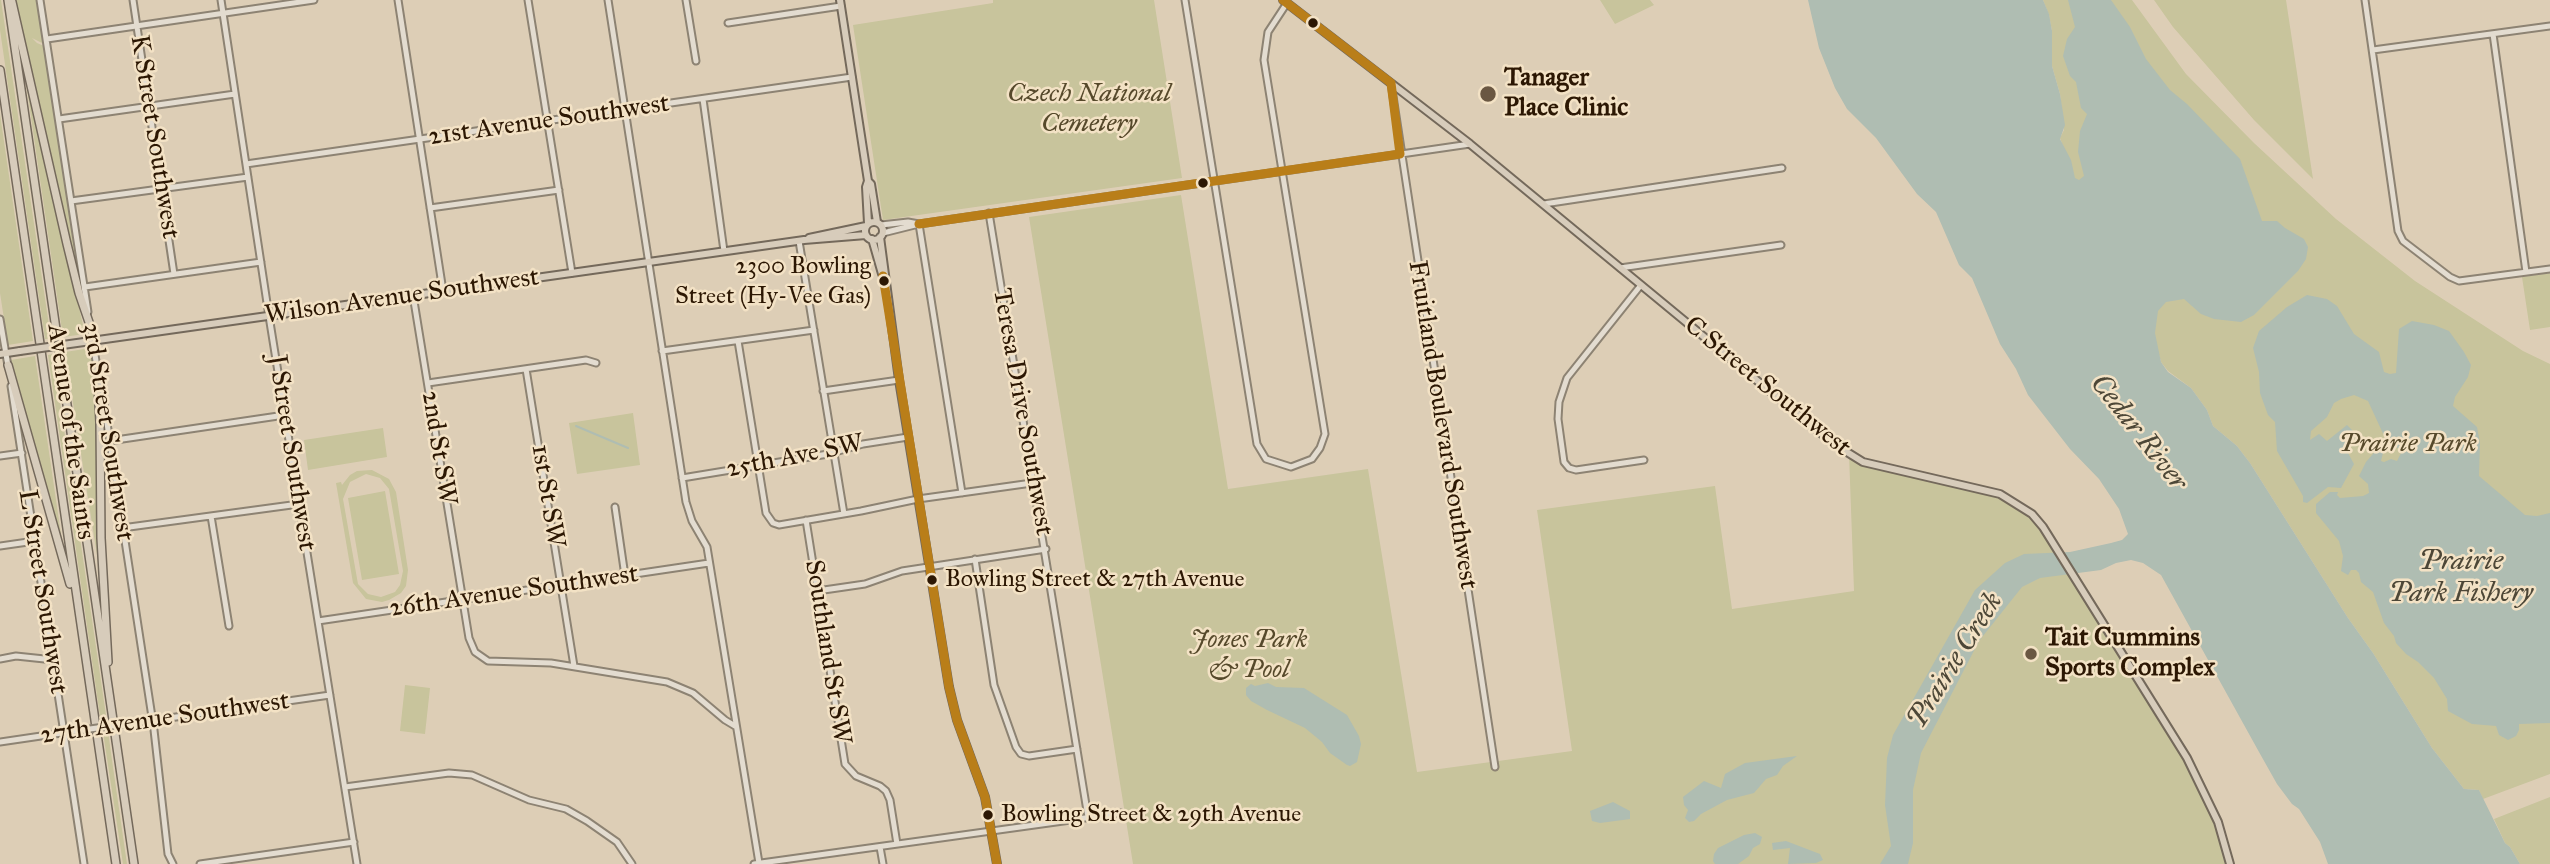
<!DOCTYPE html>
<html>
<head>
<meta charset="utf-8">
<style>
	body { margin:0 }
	canvas { display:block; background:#ddceb6 }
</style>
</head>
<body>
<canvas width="2550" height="864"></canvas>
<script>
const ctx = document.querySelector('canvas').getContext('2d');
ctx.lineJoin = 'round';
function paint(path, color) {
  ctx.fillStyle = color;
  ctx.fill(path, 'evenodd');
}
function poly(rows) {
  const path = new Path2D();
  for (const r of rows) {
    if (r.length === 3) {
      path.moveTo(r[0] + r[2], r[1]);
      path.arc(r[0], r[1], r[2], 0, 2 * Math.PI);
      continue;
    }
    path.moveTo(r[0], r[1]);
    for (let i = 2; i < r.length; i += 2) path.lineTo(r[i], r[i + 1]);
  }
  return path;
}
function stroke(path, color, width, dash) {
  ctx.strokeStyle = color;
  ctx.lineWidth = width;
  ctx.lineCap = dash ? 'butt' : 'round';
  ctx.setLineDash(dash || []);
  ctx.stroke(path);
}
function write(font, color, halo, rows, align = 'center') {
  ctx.font = font + ' "IM FELL Great Primer",serif';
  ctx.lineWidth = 5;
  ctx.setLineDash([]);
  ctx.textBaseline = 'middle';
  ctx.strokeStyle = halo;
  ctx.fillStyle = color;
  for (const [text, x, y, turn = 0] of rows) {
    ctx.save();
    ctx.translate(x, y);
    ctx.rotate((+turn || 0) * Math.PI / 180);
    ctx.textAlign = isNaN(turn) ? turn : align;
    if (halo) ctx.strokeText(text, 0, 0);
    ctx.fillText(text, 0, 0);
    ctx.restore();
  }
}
paint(poly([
	[0,0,1,0,51,339,45,339,0,30],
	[15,0,37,0,44,44,32,38,37,43,44,46,81,290],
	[993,0,1154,0,1182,178,883,220,853,25,993,3],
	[1600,0,1650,0,1654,5,1615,24],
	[2043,0,2132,0,2186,74,2254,143,2336,219,2415,281,2523,351,2550,364,2550,774,2483,799,2479,790,2464,789,2432,748,2373,653,2348,618,2250,463,2237,446,2213,426,2207,410,2191,388,2168,371,2161,362,2156,344,2075,179,2060,138,2064,130,2060,94,2052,66,2052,31,2049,15],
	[2154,0,2286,0,2313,179,2254,120,2173,27],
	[25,76,27,76,85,334,63,337],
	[0,114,33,341,8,345,0,293],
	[1181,195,1228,489,1368,469,1417,772,1572,751,1537,510,1715,486,1732,609,1854,591,1849,454,1863,462,2000,494,2032,514,2202,785,2230,864,1133,864,1029,217],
	[2550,273,2550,327,2530,330,2522,277],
	[91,348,97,395,99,568,65,352],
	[53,354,107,722,101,723,48,355],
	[35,356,62,541,60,541,12,365,11,360],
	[633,413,640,465,577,474,569,423],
	[383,428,387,457,308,470,304,440],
	[372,470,389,479,396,492,408,570,406,586,401,593,389,600,382,602,366,599,353,583,336,483,341,482,342,485,350,475,357,471],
	[366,474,380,478,389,489,403,571,400,585,395,592,381,597,368,594,358,584,343,499,350,482],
	[385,491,399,574,362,580,348,498],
	[405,685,430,688,425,734,400,731],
	[108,731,112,760,127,864,123,864,103,732],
	[2550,797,2550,864,2520,864,2510,847,2505,843,2494,819]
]), '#c8c49c');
paint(poly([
	[1808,0,2043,0,2049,14,2052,31,2052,66,2060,94,2065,125,2060,139,2071,160,2075,178,2079,180,2084,176,2078,152,2080,131,2087,114,2081,108,2076,82,2070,76,2063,56,2067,39,2075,27,2068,0,2111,0,2130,27,2146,59,2170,90,2187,104,2240,159,2262,221,2277,221,2285,228,2304,239,2308,247,2306,259,2298,271,2254,315,2241,322,2214,319,2201,314,2184,299,2166,302,2158,311,2155,333,2161,362,2168,372,2191,388,2207,410,2213,426,2237,446,2250,463,2348,618,2373,653,2432,748,2464,789,2479,790,2505,843,2510,847,2520,864,2328,864,2320,842,2299,809,2292,804,2277,784,2259,752,2161,575,2143,563,2131,560,2116,563,2101,570,2040,578,2022,587,1979,641,1921,753,1913,790,1913,843,1908,864,1880,864,1891,846,1885,805,1887,758,1893,735,1975,590,2005,563,2024,554,2070,552,2111,543,2122,540,2128,534,2119,509,2099,479,2070,449,2028,395,2016,369,2000,344,1972,278,1959,265,1936,212,1917,194,1876,138,1847,109,1835,88,1819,48],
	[2307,295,2327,299,2337,306,2354,334,2379,352,2384,372,2390,374,2396,373,2399,329,2412,321,2434,325,2449,331,2464,352,2471,365,2468,377,2455,397,2453,406,2477,427,2480,443,2479,476,2525,515,2537,516,2550,513,2550,723,2519,724,2519,730,2516,736,2508,740,2499,735,2496,726,2472,724,2448,711,2447,699,2434,678,2418,662,2406,654,2396,643,2394,636,2384,623,2373,592,2361,582,2359,573,2356,570,2351,570,2348,575,2341,571,2343,556,2339,541,2316,513,2316,504,2330,492,2338,492,2337,495,2340,498,2363,496,2369,493,2368,484,2359,476,2366,462,2378,448,2383,453,2381,461,2384,462,2391,459,2397,461,2402,451,2386,440,2368,401,2354,395,2341,399,2334,403,2327,417,2311,431,2310,440,2319,434,2327,441,2347,425,2356,434,2348,453,2354,464,2341,488,2328,487,2307,503,2303,502,2303,496,2277,451,2275,422,2268,415,2260,393,2259,372,2253,348,2259,331,2287,307],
	[1268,683,1276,687,1304,688,1347,715,1359,736,1361,744,1357,762,1350,766,1347,765,1330,753,1322,742,1305,728,1267,710,1251,701,1246,695,1246,688,1251,684,1255,686],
	[1797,756,1783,766,1777,775,1766,779,1754,793,1727,800,1701,814,1694,821,1689,822,1685,818,1688,810,1684,805,1683,797,1704,781,1721,788,1725,774,1745,763],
	[1613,802,1630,811,1630,819,1600,823,1592,821,1590,811],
	[1755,833,1762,837,1760,844,1753,848,1749,856,1738,864,1715,864,1713,861,1714,854,1718,848,1744,835],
	[1786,841,1820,854,1823,860,1816,863,1788,864,1790,848,1773,850,1772,843]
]), '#afbdb2');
stroke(poly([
	[576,426,628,448]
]), '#afbdb2', 2);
const minor = poly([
	[40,0,88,312],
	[133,0,174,274],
	[221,0,269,316,357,864],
	[398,0,443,291],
	[528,0,572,273],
	[608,0,686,502,692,521,707,547,759,863],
	[686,0,696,61],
	[1185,0,1257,444,1266,459,1291,467,1312,459,1320,448,1325,434,1264,60,1268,32,1287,3],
	[2365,0,2398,231,2403,241,2450,277,2459,281,2550,269],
	[728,23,841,6],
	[2493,34,2526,272],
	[47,39,314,0],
	[2373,50,2550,26],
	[1391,83,1495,767],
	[703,99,724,251],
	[59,119,235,94],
	[246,164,852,77],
	[71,201,248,177],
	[1544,204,1782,168],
	[430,208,559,190],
	[989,213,1088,817],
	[919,224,962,493],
	[881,225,908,222,919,224],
	[883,233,919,224,1470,144],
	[799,241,844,514],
	[1620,268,1781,245],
	[1641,285,1567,378,1559,402,1558,419,1564,462,1569,468,1576,470,1644,460],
	[85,287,261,262],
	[413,295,469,638,475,652,488,661,551,663,667,682,693,693,725,720,735,726],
	[0,319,8,366],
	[90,325,97,367],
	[738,341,766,513,773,523,779,525,861,511,918,499,1032,483],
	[662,351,814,330],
	[526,369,574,666],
	[428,383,586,360,596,363],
	[101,384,154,730,168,854,173,864],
	[11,386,84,864],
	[823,391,899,380],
	[109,441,285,415],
	[0,456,22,453],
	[682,478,828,454,863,444,908,437],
	[615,507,625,576],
	[211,516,229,626],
	[806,520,845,764,856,776,880,786,886,791,890,800,897,844],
	[122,528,299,504],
	[0,546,35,541],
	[975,559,994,685,1016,747,1021,754,1029,756,1077,749],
	[817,591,865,584,902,571,1046,549],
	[318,621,709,563],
	[0,659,16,656,54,660],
	[134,723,330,695],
	[0,742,75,731],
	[345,787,449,773,472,775,529,800,566,809,587,821,617,842,632,864],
	[880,847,883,864],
	[200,864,354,842],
	[754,864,1121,813]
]);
const major = poly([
	[840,0,868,181,871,184,877,222],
	[1283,0,1470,144,1834,444,1863,462,2000,494,2032,514,2043,527,2187,758,2218,822,2230,864],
	[868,181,866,187,868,223],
	[874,231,9],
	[880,237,899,380,949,687,957,720,985,797,997,864],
	[809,238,866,226],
	[872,239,882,274],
	[84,342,804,240,866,235],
	[0,354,20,351]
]);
const highway = poly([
	[8,0,134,864],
	[12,2,67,244,79,293,91,328],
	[0,70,116,864],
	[8,365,70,584],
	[97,366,100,422,101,538,108,662]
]);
stroke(minor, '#8d8373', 9);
stroke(major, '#74695b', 10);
stroke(highway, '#74695b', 10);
stroke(minor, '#e3dcd0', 5);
stroke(major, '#d7ccbb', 6);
stroke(highway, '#d7ccbb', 7);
const minorBridge = poly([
	[75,731,134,723]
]);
const majorBridge = poly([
	[20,351,84,342]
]);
stroke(minorBridge, '#8d8373', 9, []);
stroke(majorBridge, '#74695b', 10, []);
stroke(minorBridge, '#e3dcd0', 5);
stroke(majorBridge, '#d7ccbb', 6);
stroke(poly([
	[919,224,1400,154,1391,83,1283,0],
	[883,276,949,687,957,720,985,797,997,864]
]), '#b97e19', 9);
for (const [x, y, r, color] of [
	[1313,23,6,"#2c1703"],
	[1488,94,9,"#6a5742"],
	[1203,183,6,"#2c1703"],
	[884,281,6,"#2c1703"],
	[932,580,6,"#2c1703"],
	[2031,654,7,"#6a5742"],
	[988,815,6,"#2c1703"]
]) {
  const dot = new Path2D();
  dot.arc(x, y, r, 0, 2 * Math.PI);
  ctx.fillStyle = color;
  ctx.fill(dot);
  stroke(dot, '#f3e2c5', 2.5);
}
write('24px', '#2c1703', '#f3e2c5', [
	["2300 Bowling",871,267,"right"],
	["Street (Hy-Vee Gas)",871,297,"right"],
	["Bowling Street & 27th Avenue",945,580],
	["Bowling Street & 29th Avenue",1001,815]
], 'left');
write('bold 26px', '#2c1703', '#f3e2c5', [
	["Tanager",1504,79],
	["Place Clinic",1504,109],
	["Tait Cummins",2045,639],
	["Sports Complex",2045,669]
], 'left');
write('italic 26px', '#56492b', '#f3e2c5', [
	["Czech National",1089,95],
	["Cemetery",1089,125],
	["Prairie Park",2408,445],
	["Jones Park",1249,641],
	["& Pool",1249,671]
]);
write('26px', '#2c1703', '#f3e2c5', [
	["21st Avenue Southwest",549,121,-8],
	["K Street Southwest",154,137,81],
	["Wilson Avenue Southwest",402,297,-8],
	["C Street Southwest",1767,387,39],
	["Teresa Drive Southwest",1022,412,80],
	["Fruitland Boulevard Southwest",1442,425,81],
	["Avenue of the Saints",70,432,82],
	["3rd Street Southwest",107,432,81],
	["2nd St SW",438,448,81],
	["J Street Southwest",291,453,81],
	["25th Ave SW",795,457,-11],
	["1st St SW",547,496,81],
	["L Street Southwest",42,592,81],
	["26th Avenue Southwest",514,592,-8],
	["Southland St SW",827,652,81],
	["27th Avenue Southwest",165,719,-8]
]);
write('italic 28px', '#4d4737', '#f3e2c5', [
	["Cedar River",2138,433,52],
	["Prairie",2461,562],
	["Park Fishery",2461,594],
	["Prairie Creek",1956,661,-58]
]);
</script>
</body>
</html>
